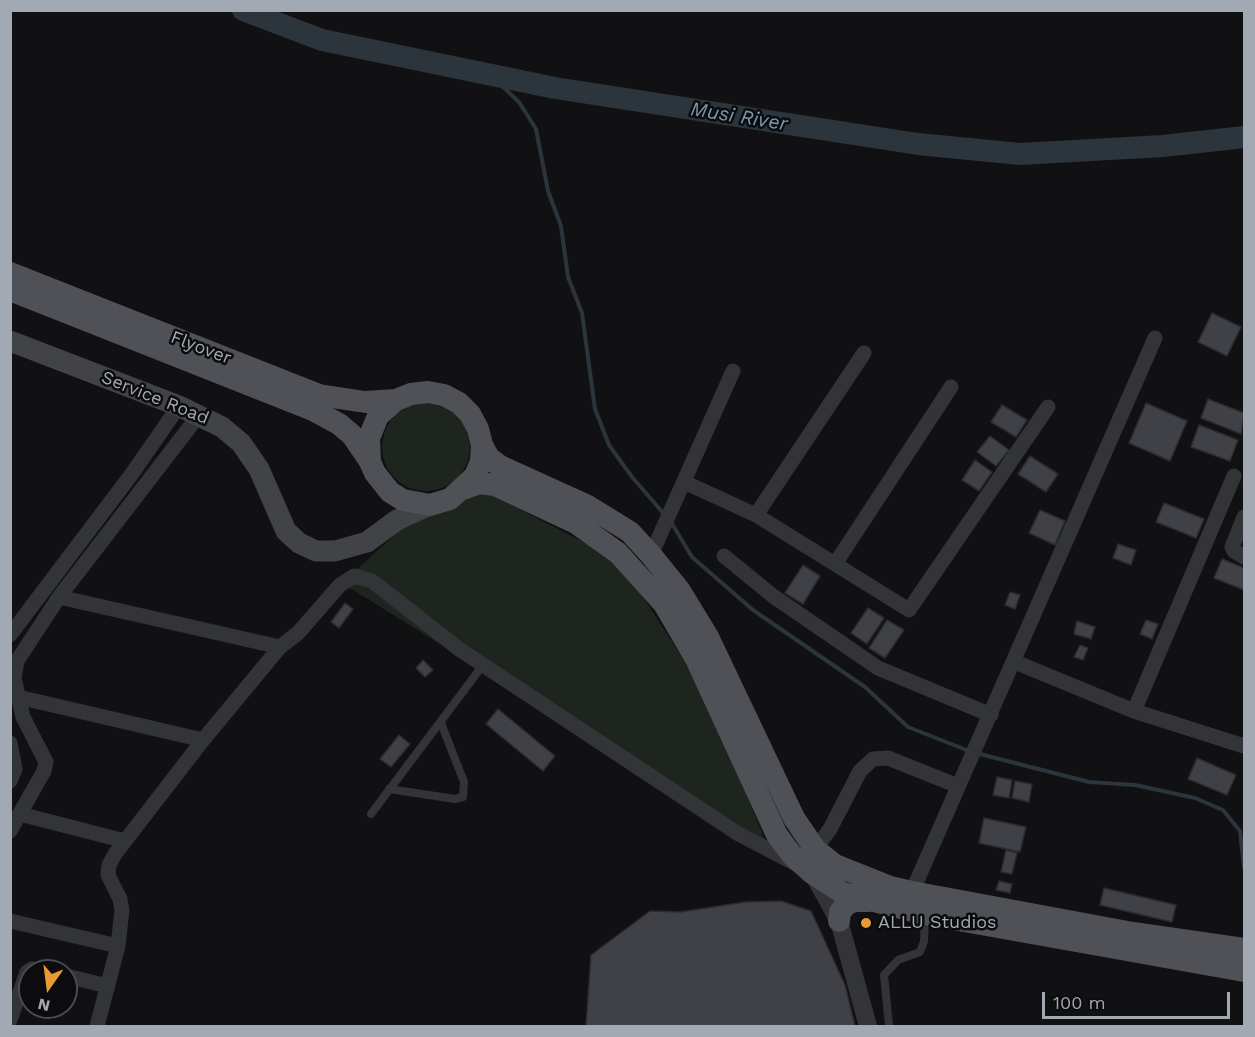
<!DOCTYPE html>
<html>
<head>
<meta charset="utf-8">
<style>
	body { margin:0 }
	#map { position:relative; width:1255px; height:1037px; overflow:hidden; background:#111113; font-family:"Work Sans",sans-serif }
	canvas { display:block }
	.frame { position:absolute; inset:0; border:12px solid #a3a9b3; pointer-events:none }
	.north { position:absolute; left:18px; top:959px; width:60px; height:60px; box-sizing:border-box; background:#0c0c0e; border:2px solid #484b50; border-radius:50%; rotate:194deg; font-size:16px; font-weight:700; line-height:24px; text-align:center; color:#a3a9b3 }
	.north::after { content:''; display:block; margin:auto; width:21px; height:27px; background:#e99c33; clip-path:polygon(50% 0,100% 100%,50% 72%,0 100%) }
	.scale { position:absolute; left:1042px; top:992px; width:188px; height:27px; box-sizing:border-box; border:3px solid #a3a9b3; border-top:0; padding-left:8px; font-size:18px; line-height:21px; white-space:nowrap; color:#a3a9b3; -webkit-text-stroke:4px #0c0c0e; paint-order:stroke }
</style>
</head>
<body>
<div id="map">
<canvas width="1255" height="1037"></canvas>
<div class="frame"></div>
<div class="north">N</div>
<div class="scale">100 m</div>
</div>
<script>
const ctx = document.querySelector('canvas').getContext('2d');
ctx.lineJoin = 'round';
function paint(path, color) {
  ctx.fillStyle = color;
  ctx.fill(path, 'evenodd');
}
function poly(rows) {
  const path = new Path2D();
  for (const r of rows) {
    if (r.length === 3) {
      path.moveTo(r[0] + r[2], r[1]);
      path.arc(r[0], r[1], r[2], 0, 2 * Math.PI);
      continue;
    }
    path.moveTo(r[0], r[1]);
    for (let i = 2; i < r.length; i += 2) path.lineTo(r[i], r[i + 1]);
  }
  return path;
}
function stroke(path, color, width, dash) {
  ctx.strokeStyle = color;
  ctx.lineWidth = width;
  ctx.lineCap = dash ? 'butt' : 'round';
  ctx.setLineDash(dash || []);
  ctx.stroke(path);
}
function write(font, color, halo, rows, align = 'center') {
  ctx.font = font + ' "Work Sans",sans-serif';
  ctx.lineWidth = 5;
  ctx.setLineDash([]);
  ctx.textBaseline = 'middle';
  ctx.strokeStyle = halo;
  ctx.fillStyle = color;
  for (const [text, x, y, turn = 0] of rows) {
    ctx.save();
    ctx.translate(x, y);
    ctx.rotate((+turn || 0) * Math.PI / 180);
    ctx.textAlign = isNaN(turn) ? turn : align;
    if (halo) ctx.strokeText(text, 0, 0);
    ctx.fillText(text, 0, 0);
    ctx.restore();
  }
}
paint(poly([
	[426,447,44],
	[480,489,607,554,638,589,685,662,723,737,765,840,738,829,342,583,414,517]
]), '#1e251e');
stroke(poly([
	[490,75,519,102,536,129,548,191,561,226,568,277,582,313,595,409,609,445,632,477,664,514],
	[671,522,692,557,753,610,865,687,908,727,969,751],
	[976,753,1089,782,1135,785,1195,798,1223,810,1240,831,1244,867]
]), '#2b353b', 4);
stroke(poly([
	[243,10,322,40,555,88,918,144,1020,154,1163,146,1244,137]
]), '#2b353b', 22);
const building = poly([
	[1212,313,1241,327,1227,356,1198,342,1212,313],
	[1208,399,1244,413,1241,434,1201,418,1208,399],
	[1146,403,1187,421,1170,461,1129,443,1146,403],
	[1002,405,1027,420,1016,437,991,422,1002,405],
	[1199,425,1238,440,1230,461,1191,447,1199,425],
	[990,436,1009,450,996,466,977,452,990,436],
	[1030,456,1058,474,1046,492,1018,474,1030,456],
	[975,460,992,472,979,491,962,480,975,460],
	[1164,503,1204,519,1196,538,1156,522,1164,503],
	[1040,510,1065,521,1055,545,1029,533,1040,510],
	[1118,544,1136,550,1131,565,1113,558,1118,544],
	[1222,559,1244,568,1244,590,1214,578,1222,559],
	[803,565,820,576,803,604,785,593,803,565],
	[1010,592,1020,595,1015,609,1005,605,1010,592],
	[345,603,353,609,339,628,331,622,345,603],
	[868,608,884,618,867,644,851,633,868,608],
	[887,620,904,630,885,658,869,648,887,620],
	[1146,620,1158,624,1152,639,1140,634,1146,620],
	[1077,621,1095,627,1091,639,1074,634,1077,621],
	[1080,645,1088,648,1083,660,1074,657,1080,645],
	[423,660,433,670,425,677,416,668,423,660],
	[498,709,555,756,543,771,486,724,498,709],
	[399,735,410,744,391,767,380,759,399,735],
	[1197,758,1236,775,1227,795,1188,779,1197,758],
	[997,777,1012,780,1009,798,993,795,997,777],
	[1015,781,1032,784,1029,802,1012,798,1015,781],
	[984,818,1026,827,1020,852,979,843,984,818],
	[1006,850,1017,853,1012,874,1001,872,1006,850],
	[999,881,1012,884,1010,893,996,890,999,881],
	[1104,888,1176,905,1172,922,1100,905,1104,888],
	[781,901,811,911,845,985,855,1026,586,1026,591,955,650,911,680,912,746,902,781,901]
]);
paint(building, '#404146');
stroke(building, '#2b2c2f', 1.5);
stroke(poly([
	[389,789,455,799,463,797,464,782,441,723],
	[371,814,483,665],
	[889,1026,884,975,898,960,920,952,924,941,925,915]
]), '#323437', 8);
stroke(poly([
	[684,482,756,515,909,610,1048,407],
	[756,515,864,353],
	[1244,517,1232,547,1234,551,1244,557],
	[651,555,733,371],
	[724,556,773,596,878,668,991,715],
	[835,564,951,387],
	[59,597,280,647],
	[10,635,131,475,179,406],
	[1015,662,1134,711,1244,746],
	[18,697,203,740],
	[1134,711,1234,476],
	[10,743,15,769,10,781],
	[20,814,125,841],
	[10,831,44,771,46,762,23,717,14,678,17,661,59,597,199,415],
	[815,849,830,829,860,771,873,759,888,758,958,786],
	[912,892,1155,338],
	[10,921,118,946],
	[66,976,108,986],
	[10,1020,27,972,32,969,43,971],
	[97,1026,118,946,122,910,120,899,108,875,109,865,115,854,203,740,280,647,298,633,340,585,354,576,372,581,459,649,737,833,796,864]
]), '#323437', 15);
stroke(poly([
	[813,874,839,921,868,1026]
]), '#323437', 18);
stroke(poly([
	[10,341,179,406,222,427,241,443,259,469,286,531,299,543,316,551,335,551,367,542,397,520,430,505]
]), '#414347', 21);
stroke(poly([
	[10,273,319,395,365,402,396,400,411,394,428,392,444,395,459,403,470,414,478,429,482,445,481,461,475,476,450,499,430,505,403,500,390,492,375,473,370,462,369,438,378,416,396,400],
	[10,290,313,410,339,424,352,435,369,460],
	[482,445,489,458,500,466,588,506,630,532,651,555,680,591,708,637,794,818,815,849,835,865,890,887,912,892,1133,933,1244,949],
	[463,489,480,483,495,485,576,523,618,553,664,604,696,659,777,835,792,855,812,873,843,893,925,914,1244,971],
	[839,921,840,912,846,905,854,901,869,901]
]), '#4f5156', 22);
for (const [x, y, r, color] of [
	[866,923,6,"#e99c33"]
]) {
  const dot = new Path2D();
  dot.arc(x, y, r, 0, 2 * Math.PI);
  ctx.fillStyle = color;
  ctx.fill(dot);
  stroke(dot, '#0c0c0e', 2);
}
write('18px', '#a3a9b3', '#0c0c0e', [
	["Flyover",201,348,21],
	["Service Road",155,398,22]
]);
write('18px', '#a3a9b3', '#0c0c0e', [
	["ALLU Studios",878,923]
], 'left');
write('italic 20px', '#7b9aad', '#0c0c0e', [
	["Musi River",739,117,9]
]);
</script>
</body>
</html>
